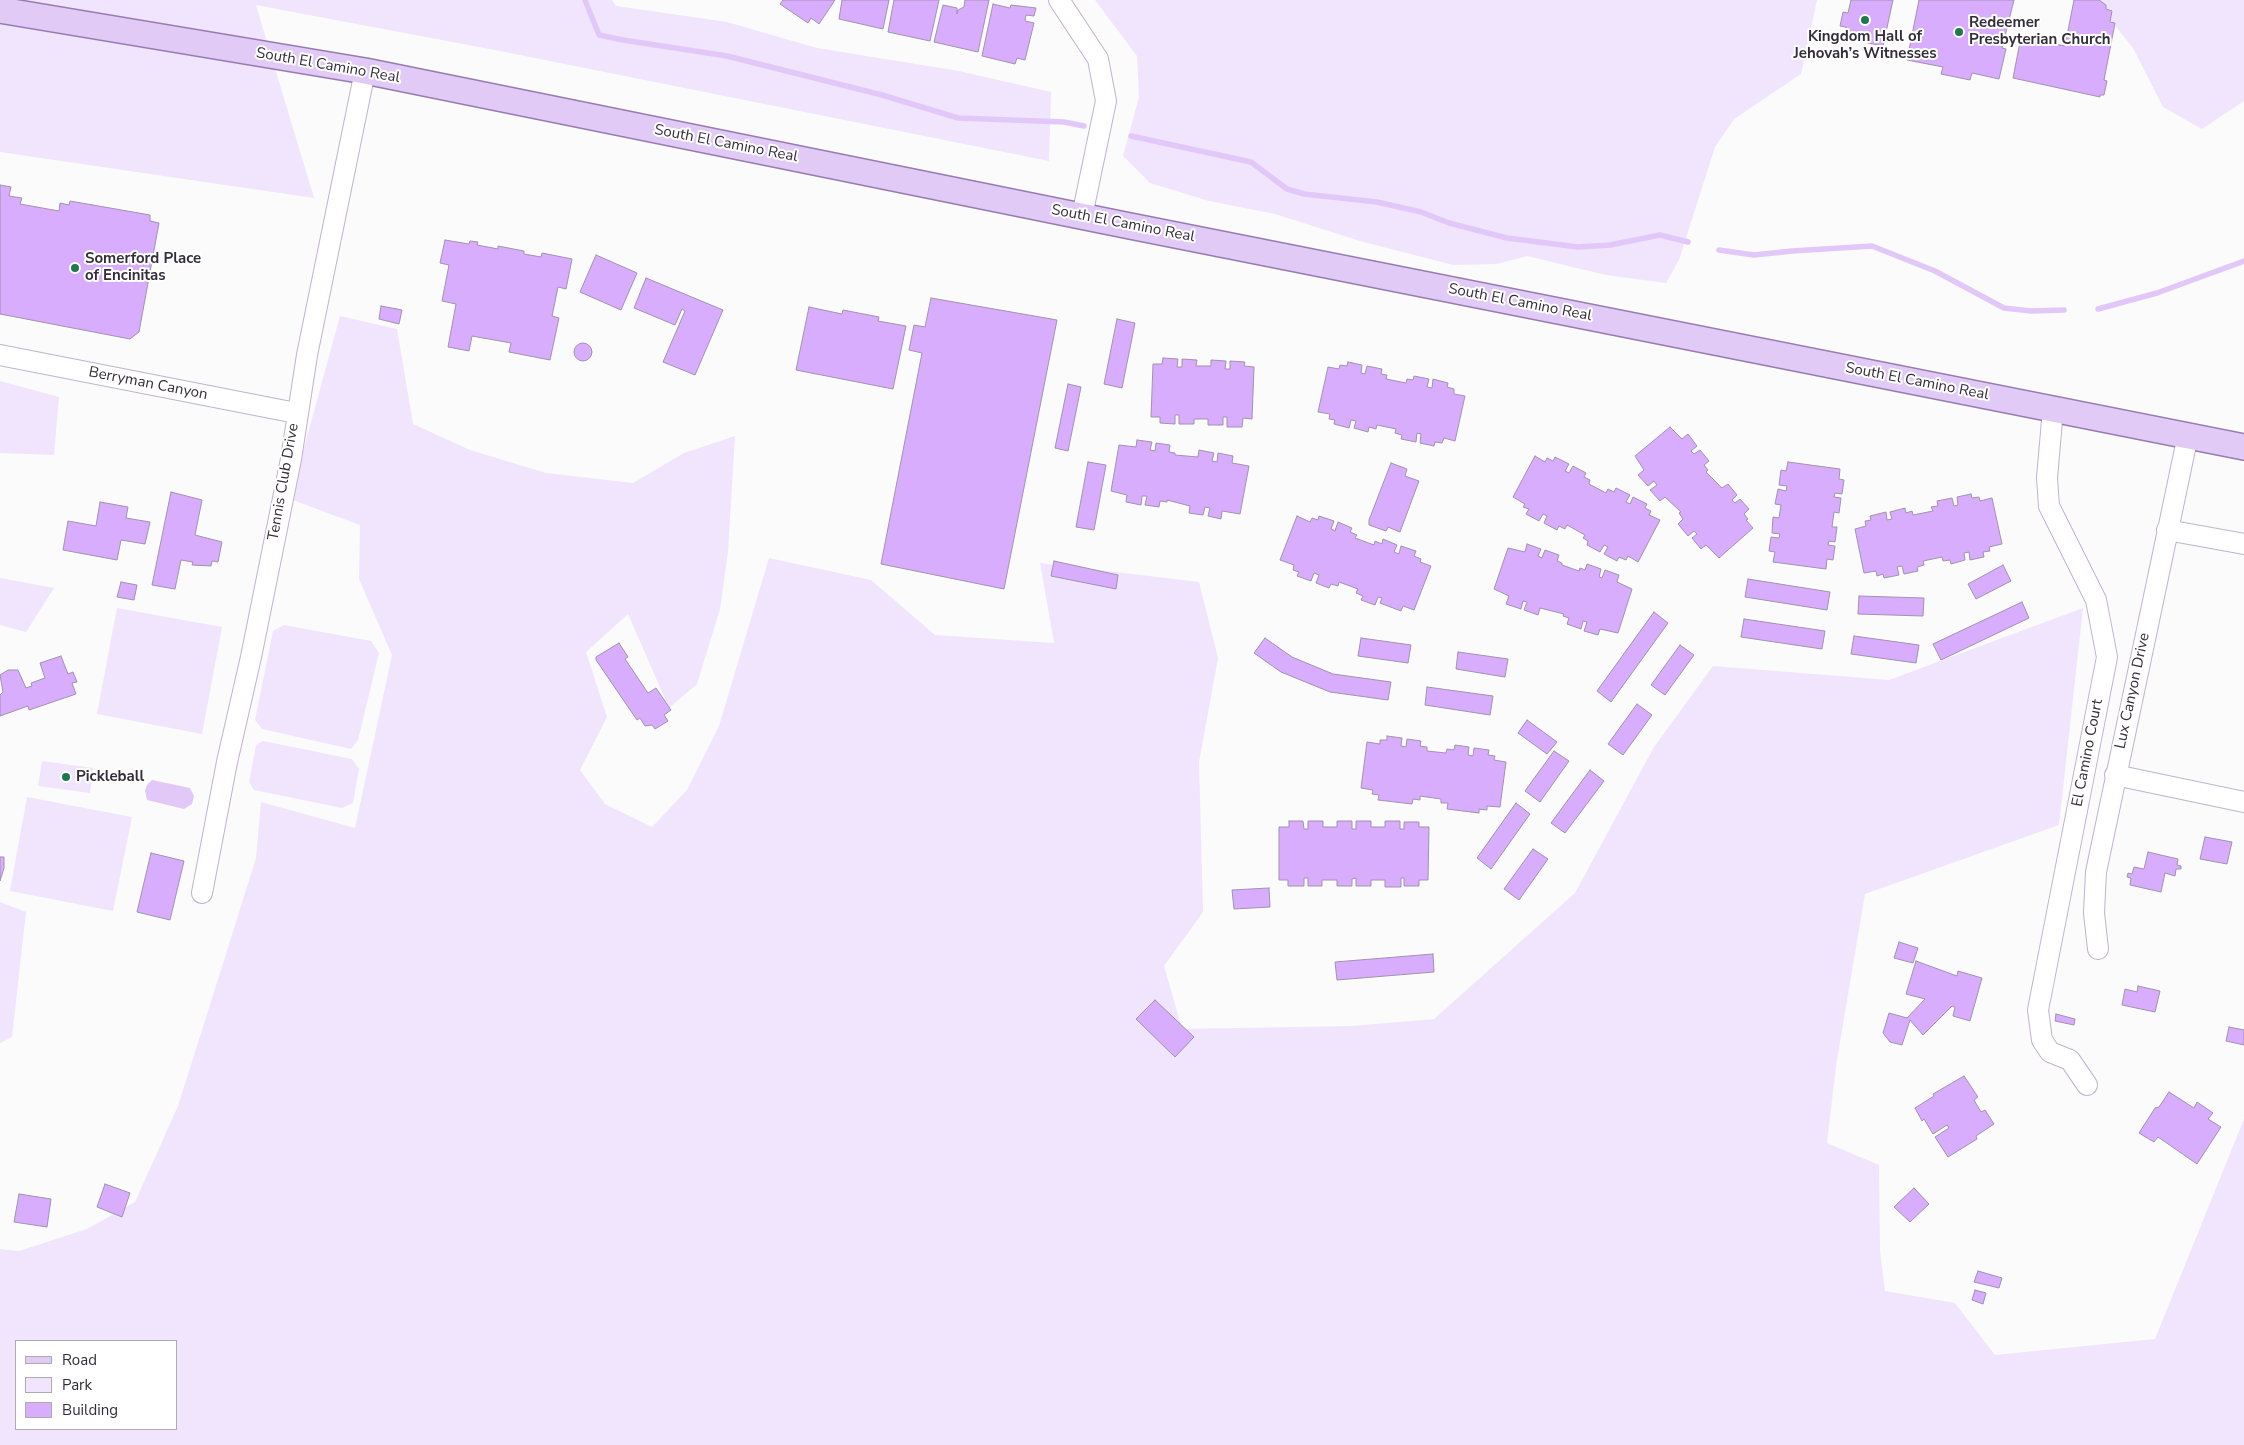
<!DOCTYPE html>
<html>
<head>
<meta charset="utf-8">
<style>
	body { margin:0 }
	#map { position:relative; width:2244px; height:1445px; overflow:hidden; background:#fafbfa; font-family:"Nunito Sans",sans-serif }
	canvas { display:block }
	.legend { position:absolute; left:15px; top:1340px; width:162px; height:90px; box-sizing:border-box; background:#fff; border:1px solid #adabb0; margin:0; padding:6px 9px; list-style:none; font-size:15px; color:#332d39 }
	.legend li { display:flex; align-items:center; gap:10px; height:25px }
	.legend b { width:25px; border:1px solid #adabb0 }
</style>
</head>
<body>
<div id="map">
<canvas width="2244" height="1445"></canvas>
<ul class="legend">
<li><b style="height:6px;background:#e2caf7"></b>Road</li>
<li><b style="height:14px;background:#f1e4fd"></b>Park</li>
<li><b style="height:14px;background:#d8adfd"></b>Building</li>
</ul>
</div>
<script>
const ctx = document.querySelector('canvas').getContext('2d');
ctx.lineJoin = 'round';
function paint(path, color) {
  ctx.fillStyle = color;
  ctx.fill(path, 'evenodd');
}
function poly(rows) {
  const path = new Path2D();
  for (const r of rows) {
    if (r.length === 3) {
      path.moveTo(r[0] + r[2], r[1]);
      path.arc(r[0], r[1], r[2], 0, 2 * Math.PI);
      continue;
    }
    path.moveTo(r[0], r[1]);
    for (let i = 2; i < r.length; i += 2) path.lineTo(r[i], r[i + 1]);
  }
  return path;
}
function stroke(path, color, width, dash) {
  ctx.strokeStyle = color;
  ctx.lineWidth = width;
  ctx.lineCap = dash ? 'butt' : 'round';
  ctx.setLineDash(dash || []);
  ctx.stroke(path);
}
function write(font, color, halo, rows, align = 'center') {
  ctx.font = font + ' "Nunito Sans",sans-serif';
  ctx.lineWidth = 4;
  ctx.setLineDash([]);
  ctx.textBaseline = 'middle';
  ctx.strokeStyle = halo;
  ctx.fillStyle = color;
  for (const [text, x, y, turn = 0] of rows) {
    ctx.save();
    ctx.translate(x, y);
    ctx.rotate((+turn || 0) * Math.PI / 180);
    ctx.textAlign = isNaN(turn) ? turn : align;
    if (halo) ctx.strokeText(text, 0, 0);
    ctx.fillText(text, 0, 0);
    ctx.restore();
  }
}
paint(poly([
	[0,0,612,0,616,6,727,22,817,48,959,71,1051,92,1049,161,495,50,256,5,314,198,0,152],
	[1095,0,1817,0,1801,74,1734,119,1715,147,1679,260,1666,283,1606,275,1527,256,1497,264,1453,265,1360,241,1275,214,1209,201,1150,183,1123,156,1139,97,1137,56],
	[2095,0,2244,0,2244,101,2202,129,2163,107,2133,48],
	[340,316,397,329,413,424,470,450,546,473,633,483,684,453,735,436,728,552,720,609,697,684,669,708,628,614,586,652,607,717,580,770,605,804,652,827,687,790,719,726,769,558,871,580,935,635,1054,643,1040,563,1199,582,1218,658,1199,762,1203,912,1164,966,1182,1029,1352,1026,1434,1019,1575,893,1654,747,1713,666,1889,680,2083,608,2059,825,1865,894,1836,1066,1827,1143,1879,1165,1880,1250,1885,1291,1955,1303,1995,1355,2155,1339,2244,1119,2244,1445,0,1445,0,1249,19,1251,87,1229,135,1202,178,1106,221,970,256,858,261,802,355,828,392,655,359,579,360,525,290,499],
	[16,1341,176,1341,176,1429,16,1429],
	[0,381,59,397,54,455,0,453],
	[0,578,54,588,26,632,0,625],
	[117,608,222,627,202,734,97,714],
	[284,625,371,641,379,653,358,740,351,749,262,729,255,720,273,631],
	[263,741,352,759,359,769,353,803,342,808,254,790,249,782,256,745],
	[42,761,93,768,90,793,38,786],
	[27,797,132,817,113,911,10,891],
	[0,902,26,912,12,1037,0,1043]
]), '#f1e4fd');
paint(poly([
	[152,780,190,788,194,796,192,804,184,809,147,800,145,791,147,785]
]), '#e2c8f9');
stroke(poly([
	[585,0,599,35,623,40,727,56,882,95,958,118,1064,122,1084,126],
	[1131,136,1251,162,1287,189,1304,194,1377,202,1421,212,1449,223,1507,238,1578,247,1610,245,1660,235,1688,242],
	[1719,250,1754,255,1792,251,1872,246,1935,271,2004,308,2031,311,2064,310],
	[2098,309,2157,293,2244,261]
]), '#e2c8f9', 5.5);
const building = poly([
	[783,0,835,0,819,24,811,18,808,23,780,4,783,0],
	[842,0,889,0,883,29,839,19,842,0],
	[894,0,939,0,930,41,888,32,894,0],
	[965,0,989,0,978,52,934,42,943,5,957,8,957,14,958,10,964,7,965,0],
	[1851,0,1893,0,1883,46,1844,38,1846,27,1840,26,1843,12,1848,13,1851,0],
	[1919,0,2014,0,2002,48,2006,49,1999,79,1972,73,1970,80,1941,74,1943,67,1907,60,1919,0],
	[2074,0,2099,0,2106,5,2106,9,2112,11,2110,22,2115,23,2104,80,2107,81,2104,95,2100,95,2100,97,2013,78,2021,37,2065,46,2074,0],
	[993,4,1010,8,1011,5,1036,8,1034,16,1026,15,1025,21,1034,23,1025,60,1017,58,1015,64,982,56,993,4],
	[0,185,11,187,9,196,22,198,20,204,59,211,60,203,69,205,70,201,150,215,150,221,159,223,139,332,130,339,0,314,0,185],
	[445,240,469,244,470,241,478,242,477,245,498,249,498,246,524,251,524,254,541,257,542,253,572,259,566,289,558,287,552,316,559,318,550,360,509,352,511,343,472,336,469,351,448,347,456,304,442,301,449,265,440,263,445,240],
	[596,255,637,273,621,310,580,292,596,255],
	[646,278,723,310,695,375,663,362,685,311,682,309,675,325,634,308,646,278],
	[931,298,1057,320,1004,589,881,564,922,353,909,350,914,325,925,327,931,298],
	[381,306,402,310,399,324,379,319,381,306],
	[809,307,842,314,843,310,879,317,878,321,906,326,893,389,796,370,809,307],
	[1117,319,1135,323,1122,388,1104,384,1117,319],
	[583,352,9],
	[1163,358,1178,359,1177,367,1182,367,1182,359,1197,360,1196,366,1211,366,1211,360,1226,361,1225,369,1230,369,1230,361,1245,362,1244,366,1254,367,1252,419,1243,418,1242,427,1227,427,1227,417,1223,417,1223,425,1208,425,1208,419,1194,419,1194,424,1179,424,1179,415,1175,415,1175,424,1160,423,1160,417,1151,417,1153,364,1162,364,1163,358],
	[1348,362,1362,365,1361,373,1365,374,1367,366,1382,369,1381,374,1387,375,1386,379,1406,383,1407,379,1413,380,1414,376,1429,379,1427,387,1432,388,1433,379,1448,383,1447,387,1454,389,1454,394,1465,396,1455,441,1444,438,1442,443,1435,442,1434,446,1420,443,1421,434,1417,433,1416,442,1401,439,1402,435,1395,433,1396,429,1377,425,1376,429,1369,427,1368,432,1354,428,1356,421,1351,420,1349,428,1334,424,1335,420,1329,419,1330,414,1318,412,1328,367,1339,369,1340,365,1347,366,1348,362],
	[1068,384,1081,387,1068,451,1055,448,1068,384],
	[1670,427,1682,439,1688,434,1697,446,1691,451,1694,454,1700,450,1709,461,1704,465,1708,470,1706,472,1722,488,1728,484,1737,495,1732,500,1735,503,1740,499,1749,509,1744,514,1748,519,1746,520,1753,528,1719,558,1706,545,1701,549,1692,538,1697,534,1694,531,1688,536,1678,524,1683,519,1679,513,1681,512,1665,497,1660,501,1650,490,1657,485,1654,481,1648,486,1638,475,1644,470,1635,456,1670,427],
	[1137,440,1152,442,1150,450,1155,451,1156,443,1170,445,1169,452,1175,453,1175,455,1198,457,1199,450,1214,453,1212,461,1217,462,1218,453,1233,456,1232,463,1249,466,1240,514,1222,511,1221,519,1208,516,1210,508,1205,507,1203,515,1189,513,1190,506,1167,500,1167,502,1160,501,1159,507,1145,505,1147,496,1142,496,1141,505,1126,502,1127,495,1111,491,1119,445,1136,447,1137,440],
	[1535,456,1545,462,1547,458,1553,461,1555,457,1569,464,1565,471,1569,473,1573,466,1586,473,1584,477,1590,480,1589,484,1606,493,1608,489,1614,492,1616,488,1630,495,1626,502,1630,504,1633,497,1647,504,1645,508,1651,511,1649,515,1660,520,1638,562,1628,556,1626,560,1619,557,1617,561,1604,554,1608,547,1604,545,1600,552,1587,545,1588,541,1583,538,1585,535,1567,525,1565,529,1559,526,1557,530,1544,523,1547,516,1543,514,1539,521,1526,514,1529,509,1523,507,1525,504,1513,497,1535,456],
	[1088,462,1106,465,1094,530,1076,527,1088,462],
	[1788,462,1840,469,1839,479,1844,480,1842,494,1835,493,1834,497,1841,498,1839,513,1834,512,1832,527,1837,527,1835,542,1829,541,1828,545,1835,546,1833,560,1827,559,1826,569,1773,562,1775,552,1769,551,1771,537,1779,538,1780,534,1772,533,1773,517,1779,518,1781,505,1775,504,1778,489,1786,491,1787,486,1779,485,1781,470,1786,471,1788,462],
	[1391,463,1407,469,1405,476,1419,481,1400,532,1388,527,1386,531,1369,525,1369,520,1391,463],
	[171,492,202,500,195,535,222,542,218,562,212,561,211,566,192,565,193,562,181,560,175,589,152,585,171,492],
	[1971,494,1972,498,1979,497,1980,501,1992,498,2002,544,1989,547,1990,551,1983,552,1984,557,1970,560,1969,552,1964,553,1965,560,1951,564,1950,560,1943,561,1942,557,1923,561,1924,565,1917,567,1918,571,1904,574,1902,566,1897,567,1899,575,1884,578,1883,574,1877,576,1876,571,1864,573,1855,529,1866,526,1865,521,1871,520,1870,516,1886,512,1887,520,1892,519,1890,512,1905,508,1906,513,1912,511,1913,515,1933,511,1931,507,1938,506,1937,501,1952,498,1954,506,1958,505,1957,497,1971,494],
	[100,502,128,507,126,518,150,522,145,544,121,540,117,560,63,550,68,521,96,526,100,502],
	[1297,516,1310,522,1312,518,1318,520,1319,516,1334,521,1331,529,1335,531,1338,522,1352,528,1350,532,1357,535,1355,538,1374,545,1375,541,1382,544,1383,539,1397,545,1394,552,1399,554,1401,546,1416,551,1414,556,1421,559,1420,562,1431,566,1414,610,1403,606,1401,611,1380,603,1382,598,1378,597,1375,605,1361,600,1363,596,1356,593,1358,589,1339,582,1338,586,1331,584,1329,588,1316,583,1319,575,1314,573,1311,581,1297,576,1299,572,1293,570,1294,565,1280,560,1297,516],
	[1527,544,1541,549,1538,556,1542,558,1545,550,1559,555,1557,561,1562,563,1562,565,1579,571,1580,568,1585,570,1587,564,1601,569,1599,577,1602,578,1605,570,1619,575,1617,582,1632,589,1618,633,1600,629,1598,635,1584,631,1587,622,1583,621,1581,629,1567,624,1569,618,1563,616,1564,614,1540,608,1538,615,1524,610,1527,602,1523,601,1521,609,1506,604,1509,596,1494,589,1508,548,1525,552,1527,544],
	[1054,561,1118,575,1116,589,1051,576,1054,561],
	[2003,565,2011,581,1976,599,1968,584,2003,565],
	[1748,579,1830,592,1827,610,1745,597,1748,579],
	[121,582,137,585,134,600,117,597,121,582],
	[1859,596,1924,598,1923,616,1858,614,1859,596],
	[2022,602,2029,618,1941,660,1933,644,2022,602],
	[1654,612,1668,623,1611,702,1597,691,1654,612],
	[1744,619,1825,631,1822,649,1741,637,1744,619],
	[1854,636,1919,645,1916,663,1851,654,1854,636],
	[1265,638,1292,657,1333,674,1391,682,1388,700,1330,692,1281,672,1254,653,1265,638],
	[1361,638,1411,645,1408,663,1358,656,1361,638],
	[619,643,628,657,625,659,648,693,656,688,671,710,664,715,668,721,655,729,652,725,645,726,640,718,637,720,596,660,596,657,619,643],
	[1680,645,1694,655,1665,695,1651,685,1680,645],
	[1458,652,1508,659,1505,677,1456,669,1458,652],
	[61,656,68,674,73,672,77,682,72,683,76,694,29,710,28,706,0,716,0,695,3,692,0,675,8,670,18,670,26,688,32,686,31,683,45,678,40,663,61,656],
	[1427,687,1493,696,1490,715,1425,705,1427,687],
	[1637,704,1652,715,1623,755,1608,744,1637,704],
	[1527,720,1557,742,1547,754,1518,733,1527,720],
	[1387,736,1402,738,1401,746,1406,747,1407,739,1421,741,1420,746,1427,747,1427,751,1446,753,1447,749,1454,750,1455,745,1469,747,1468,755,1473,756,1474,748,1489,750,1488,755,1495,756,1494,760,1506,762,1500,807,1487,806,1487,810,1479,809,1479,813,1447,809,1448,803,1441,803,1441,799,1420,796,1420,800,1413,799,1412,804,1378,800,1379,795,1372,794,1373,790,1361,788,1367,742,1380,744,1380,740,1387,740,1387,736],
	[1554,751,1569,761,1540,802,1525,791,1554,751],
	[1590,770,1604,781,1565,833,1551,823,1590,770],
	[1516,803,1530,814,1491,869,1477,858,1516,803],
	[1289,821,1303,821,1304,829,1308,829,1308,821,1323,821,1323,827,1337,827,1337,821,1352,821,1352,829,1356,829,1356,821,1371,821,1371,827,1385,827,1385,821,1400,821,1400,829,1404,829,1404,822,1419,822,1419,827,1429,827,1428,880,1419,880,1419,886,1404,886,1404,878,1401,878,1401,887,1385,887,1385,880,1371,880,1371,886,1356,886,1356,878,1352,879,1352,886,1337,886,1337,880,1322,880,1322,886,1308,886,1308,878,1304,878,1304,886,1288,886,1288,880,1279,880,1279,827,1289,827,1289,821],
	[2205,837,2232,842,2227,864,2200,859,2205,837],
	[1533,849,1548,859,1519,900,1504,889,1533,849],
	[2148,852,2178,859,2177,865,2181,866,2181,869,2176,869,2175,876,2165,873,2161,892,2130,885,2131,878,2127,877,2128,873,2132,874,2134,867,2144,869,2148,852],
	[151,853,184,861,170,920,137,912,151,853],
	[0,857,4,857,4,868,0,881,0,857],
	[1269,888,1270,907,1234,909,1232,890,1269,888],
	[1899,942,1918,948,1913,963,1894,958,1899,942],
	[1433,954,1434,972,1337,980,1335,962,1433,954],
	[1916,961,1957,976,1958,971,1982,978,1970,1021,1953,1016,1955,1007,1952,1006,1923,1035,1910,1020,1902,1045,1890,1042,1883,1033,1889,1013,1907,1018,1925,999,1906,994,1916,961],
	[2138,986,2160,991,2155,1012,2122,1005,2125,989,2137,992,2138,986],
	[1155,1000,1194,1037,1175,1057,1136,1019,1155,1000],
	[2056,1014,2075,1019,2074,1025,2055,1021,2056,1014],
	[2229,1027,2244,1030,2244,1045,2226,1041,2229,1027],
	[1964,1076,1978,1097,1974,1100,1981,1112,1985,1110,1994,1124,1976,1136,1977,1139,1948,1157,1935,1137,1949,1128,1947,1125,1933,1134,1924,1119,1922,1121,1915,1108,1934,1096,1933,1094,1964,1076],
	[2169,1092,2194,1108,2197,1102,2213,1113,2208,1119,2221,1127,2197,1164,2158,1137,2154,1142,2139,1133,2155,1108,2159,1107,2169,1092],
	[105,1184,130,1193,122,1217,97,1207,105,1184],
	[1914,1188,1929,1204,1910,1222,1894,1207,1914,1188],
	[19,1194,51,1199,47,1227,14,1222,19,1194],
	[1978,1271,2002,1278,1999,1288,1974,1282,1978,1271],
	[1975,1290,1986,1293,1983,1304,1972,1300,1975,1290]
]);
paint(building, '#d8adfd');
stroke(building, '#a192af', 1);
const minor = poly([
	[1059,0,1098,59,1106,101,1082,216],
	[0,355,296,413],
	[2053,409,2047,478,2049,506,2096,600,2107,657,2038,1010,2042,1040,2050,1052,2070,1060,2087,1085],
	[2167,530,2244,544],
	[2115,775,2244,802],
	[202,893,227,762,251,657,291,459,307,355,365,71],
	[2098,949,2094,913,2096,872,2188,435]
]);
const major = poly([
	[0,10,365,71,1125,225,2244,447]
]);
stroke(minor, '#c1b2cf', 22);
stroke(major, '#987cb1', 28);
stroke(minor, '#fff', 20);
stroke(major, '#e2caf7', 25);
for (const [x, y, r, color] of [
	[1865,20,5,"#1c784e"],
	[1959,32,5,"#1c784e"],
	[75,268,5,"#1c784e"],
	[66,777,5,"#1c784e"]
]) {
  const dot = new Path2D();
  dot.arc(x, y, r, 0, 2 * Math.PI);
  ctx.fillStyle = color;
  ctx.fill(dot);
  stroke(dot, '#fff', 2);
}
write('bold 15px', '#332d39', '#fff', [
	["Redeemer",1969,23],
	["Presbyterian Church",1969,40],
	["Kingdom Hall of",1865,37,"center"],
	["Jehovah’s Witnesses",1865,54,"center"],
	["Somerford Place",85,259],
	["of Encinitas",85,276],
	["Pickleball",76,777]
], 'left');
write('15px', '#332d39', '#fff', [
	["South El Camino Real",328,66,10],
	["South El Camino Real",726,144,11],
	["South El Camino Real",1123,224,11],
	["South El Camino Real",1520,303,11],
	["South El Camino Real",1917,382,11],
	["Berryman Canyon",148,384,11],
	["Tennis Club Drive",284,482,-80],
	["Lux Canyon Drive",2133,691,-78],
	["El Camino Court",2088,753,-79]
]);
</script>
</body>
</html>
